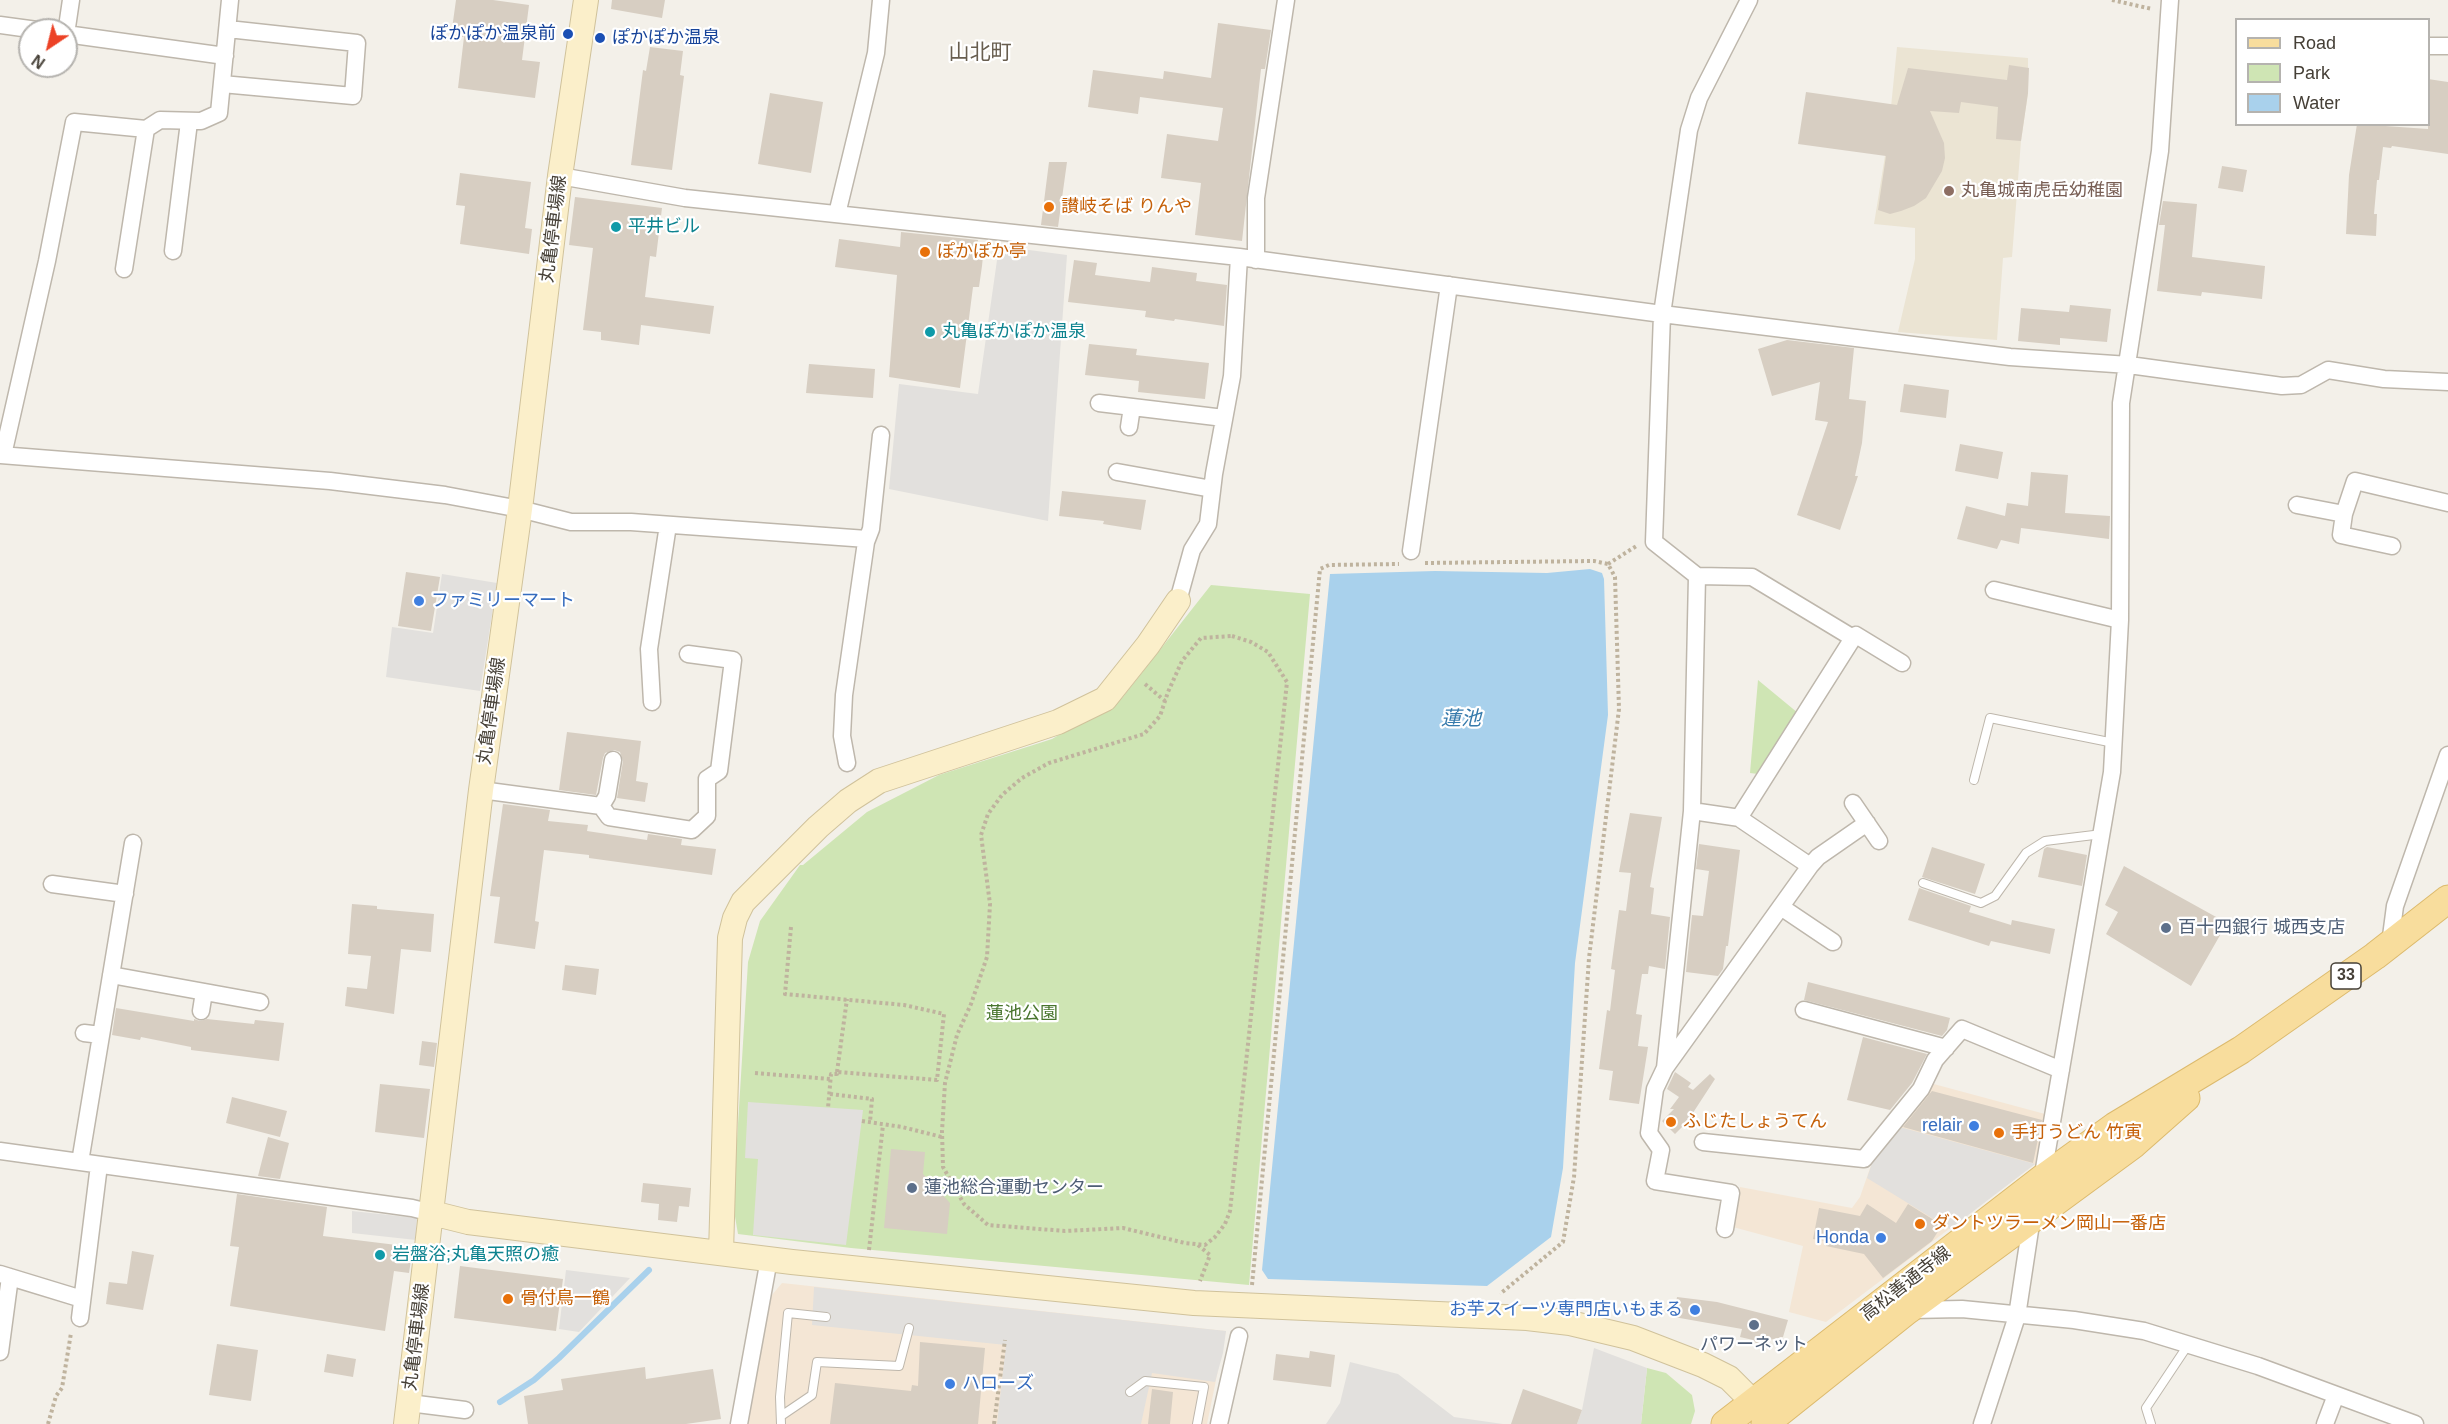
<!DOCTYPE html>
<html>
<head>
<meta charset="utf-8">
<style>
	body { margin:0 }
	#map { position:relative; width:2448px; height:1424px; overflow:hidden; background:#f3f0e9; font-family:Helvetica,sans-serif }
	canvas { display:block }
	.legend { position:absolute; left:2235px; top:18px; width:195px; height:108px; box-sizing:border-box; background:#fff; border:2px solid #b5b3af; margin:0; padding:8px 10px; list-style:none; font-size:18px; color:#464037 }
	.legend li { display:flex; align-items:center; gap:12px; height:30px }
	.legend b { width:30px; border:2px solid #b5b3af }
	.north { position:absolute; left:18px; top:18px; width:60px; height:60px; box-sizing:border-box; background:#fff; border:2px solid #b5b3af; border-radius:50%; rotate:215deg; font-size:16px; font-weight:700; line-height:24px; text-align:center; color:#464037 }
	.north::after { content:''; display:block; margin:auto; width:21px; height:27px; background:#ec4226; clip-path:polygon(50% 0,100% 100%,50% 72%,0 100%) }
</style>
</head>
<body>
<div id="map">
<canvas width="2448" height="1424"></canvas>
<ul class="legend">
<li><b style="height:8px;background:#f8dd9d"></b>Road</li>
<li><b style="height:16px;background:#cfe5b4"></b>Park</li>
<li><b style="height:16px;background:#a9d1ec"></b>Water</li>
</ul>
<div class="north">N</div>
</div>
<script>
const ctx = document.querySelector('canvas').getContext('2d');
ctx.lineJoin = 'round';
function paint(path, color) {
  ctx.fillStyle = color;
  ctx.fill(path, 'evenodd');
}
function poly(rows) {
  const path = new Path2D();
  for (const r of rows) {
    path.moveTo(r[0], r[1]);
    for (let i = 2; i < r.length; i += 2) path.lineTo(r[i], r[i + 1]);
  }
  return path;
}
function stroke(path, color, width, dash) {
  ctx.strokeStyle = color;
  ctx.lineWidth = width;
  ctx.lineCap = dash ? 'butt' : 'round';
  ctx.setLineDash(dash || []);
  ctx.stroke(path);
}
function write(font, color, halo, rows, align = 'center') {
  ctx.font = font + ' Helvetica,"Noto Sans JP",sans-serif';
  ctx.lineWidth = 4.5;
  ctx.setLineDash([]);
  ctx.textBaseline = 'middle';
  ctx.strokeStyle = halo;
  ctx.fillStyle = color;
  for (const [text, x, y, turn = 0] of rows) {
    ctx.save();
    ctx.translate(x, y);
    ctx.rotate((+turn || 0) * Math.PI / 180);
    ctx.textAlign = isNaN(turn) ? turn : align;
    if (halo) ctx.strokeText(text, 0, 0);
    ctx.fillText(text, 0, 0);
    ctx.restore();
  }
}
paint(poly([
	[1930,1083,2045,1114,2035,1164,1826,1322,1789,1312,1803,1246,1733,1227,1740,1187,1852,1208,1860,1197,1876,1151],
	[782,1283,1226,1331,1207,1424,748,1424,767,1301]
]), '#f4e6d5');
paint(poly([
	[1897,47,2028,58,2028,93,2021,141,2012,257,2003,258,1997,340,1898,332,1915,259,1915,228,1874,224,1888,137]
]), '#ebe4d3');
paint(poly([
	[1211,585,1310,594,1249,1285,851,1248,738,1234,733,1205,748,962,760,921,800,865,803,865,867,812,939,775,1052,739,1122,698],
	[1758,680,1798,713,1758,774,1750,773],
	[1647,1368,1666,1373,1692,1395,1695,1411,1691,1424,1641,1424]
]), '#cfe5b4');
paint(poly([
	[999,246,1067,255,1048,521,889,489,899,384,978,394],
	[442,574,497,583,480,691,386,677,392,627,433,633],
	[748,1102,863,1110,846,1245,753,1235,758,1159,745,1158],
	[1896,1126,2035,1164,1950,1229,1867,1178,1876,1151],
	[352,1211,417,1218,416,1240,352,1233],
	[566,1270,630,1278,579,1332,559,1329],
	[814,1287,1226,1331,1223,1353,1215,1382,1152,1373,1141,1424,997,1424,1006,1345,812,1325],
	[1594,1348,1647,1368,1641,1424,1577,1424,1582,1410],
	[1350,1362,1398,1374,1454,1417,1503,1424,1326,1424,1340,1403]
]), '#e2e0dd');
paint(poly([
	[1590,569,1602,573,1604,579,1608,715,1575,963,1563,1168,1551,1237,1487,1286,1268,1279,1262,1270,1330,574,1435,571,1547,573]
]), '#a9d1ec');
stroke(poly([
	[500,1402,534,1380,559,1358,649,1270]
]), '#a9d1ec', 6);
paint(poly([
	[456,0,493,0,529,5,522,60,540,62,535,98,458,88,464,37,451,36],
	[612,0,665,0,662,18,611,9],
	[1218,23,1271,30,1265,69,1261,69,1242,241,1195,235,1201,183,1161,178,1167,134,1218,141,1223,108,1140,97,1138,114,1088,107,1093,70,1163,79,1164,71,1211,78],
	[650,47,683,51,680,75,684,76,672,170,631,165,643,70,646,71],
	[2009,65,2029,68,2028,93,2021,141,1996,139,1998,107,1961,102,1959,113,1930,111,1944,143,1945,158,1942,171,1926,198,1914,206,1901,211,1890,214,1878,210,1886,156,1798,144,1806,92,1897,105,1908,68,2007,80],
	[2428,79,2448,82,2448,154,2392,146,2391,148,2383,147,2379,180,2377,180,2374,214,2377,214,2376,236,2346,234,2349,175,2357,124,2428,129],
	[770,93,823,102,811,173,758,164],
	[1049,162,1067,162,1058,227,1041,225],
	[2222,166,2247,170,2243,192,2218,188],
	[460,173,531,182,525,228,532,229,529,254,460,244,465,206,456,205],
	[575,197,662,208,656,257,650,256,645,297,714,306,710,334,641,325,639,345,601,340,601,332,583,330,593,248,569,245],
	[2163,201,2197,204,2192,257,2265,266,2262,299,2202,292,2201,296,2157,291,2165,225,2159,225],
	[901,232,978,240,976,255,983,256,982,266,979,287,973,287,960,388,889,377,897,275,835,267,839,239,900,247],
	[1074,260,1097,263,1095,275,1150,282,1152,267,1197,273,1196,281,1227,285,1224,326,1175,319,1174,321,1145,317,1146,311,1068,302],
	[2070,305,2111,309,2107,342,2060,338,2060,345,2018,341,2021,308,2069,312],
	[1787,340,1854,348,1849,399,1866,401,1862,443,1855,476,1858,476,1840,530,1797,515,1828,422,1815,420,1820,382,1772,396,1758,349],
	[1089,344,1137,349,1136,355,1209,363,1205,399,1138,392,1139,381,1085,375],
	[809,364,875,369,873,398,806,393],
	[1904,384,1949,390,1946,418,1900,412],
	[1960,444,2003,452,1998,479,1955,471],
	[2031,472,2068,475,2065,513,2110,516,2109,539,2021,528,2019,544,2001,540,1997,549,1957,539,1966,506,2005,516,2007,503,2028,506],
	[1062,491,1146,500,1141,530,1103,524,1104,521,1059,516],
	[406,572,440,577,431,631,398,626],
	[567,732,641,741,636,781,648,783,645,802,617,798,623,761,620,752,614,750,605,753,603,758,596,795,559,790],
	[503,804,550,810,548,821,588,825,587,831,647,840,648,834,682,839,681,845,716,849,712,875,589,858,589,855,544,850,535,921,539,922,535,949,494,943,500,897,490,896],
	[1630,813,1662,817,1650,887,1654,888,1651,914,1670,917,1665,969,1649,966,1648,974,1642,974,1636,1014,1642,1015,1638,1046,1648,1047,1639,1104,1609,1100,1613,1071,1599,1069,1607,1010,1610,1011,1615,970,1611,969,1619,910,1626,911,1631,873,1619,872],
	[1699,844,1740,850,1728,946,1726,946,1723,969,1718,976,1686,972,1692,915,1703,916,1709,871,1696,869],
	[1932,847,1985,864,1975,894,1922,877],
	[2047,847,2087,855,2082,886,2038,877,2044,849],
	[2124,866,2227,923,2191,986,2106,934,2118,912,2105,905],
	[1919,888,1971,906,1969,912,2011,925,2012,920,2055,929,2050,954,1991,941,1989,946,1908,920],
	[352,904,377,906,377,909,434,914,431,952,401,949,394,1014,345,1006,347,987,367,989,371,956,348,954],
	[565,965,599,969,596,995,562,990],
	[1808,982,1950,1018,1947,1030,1942,1036,1804,1000],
	[116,1008,194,1021,194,1019,200,1021,207,1019,254,1024,255,1020,284,1023,279,1061,191,1050,191,1047,141,1037,140,1040,112,1035],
	[1863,1037,1927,1054,1912,1083,1890,1110,1847,1100],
	[422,1041,437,1043,434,1067,419,1065],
	[1675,1072,1691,1083,1688,1087,1693,1090,1710,1074,1715,1079,1687,1122,1675,1134,1662,1121,1674,1109,1670,1109,1679,1097,1667,1089],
	[380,1084,430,1089,424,1138,375,1132],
	[1932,1091,2042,1120,2033,1163,1903,1127],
	[232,1097,287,1111,280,1137,226,1123],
	[268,1137,289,1143,280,1179,258,1176],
	[891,1149,925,1152,923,1174,950,1203,947,1234,884,1228],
	[643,1183,691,1188,689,1207,679,1206,677,1222,658,1220,659,1204,641,1202],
	[237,1194,327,1207,323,1236,413,1247,409,1273,394,1271,385,1331,230,1306,239,1247,230,1246],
	[1867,1204,1896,1223,1908,1204,1942,1225,1932,1241,1883,1278,1864,1254,1826,1246,1827,1241,1813,1239,1819,1208,1860,1216],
	[132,1251,154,1255,143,1310,106,1304,109,1282,127,1284],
	[460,1266,563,1279,556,1331,454,1318],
	[1677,1297,1717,1302,1788,1320,1783,1337,1756,1343,1753,1340,1740,1337,1742,1329,1674,1317],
	[920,1342,985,1348,978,1424,830,1424,835,1383,911,1391,912,1385,918,1386],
	[217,1344,258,1350,251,1401,209,1395],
	[1310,1351,1335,1355,1331,1387,1273,1380,1276,1354,1309,1358],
	[327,1354,356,1359,353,1377,324,1372],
	[645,1367,646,1379,713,1369,721,1419,686,1424,528,1424,524,1396,563,1390,561,1379],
	[1152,1389,1173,1392,1170,1424,1148,1424],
	[1523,1389,1582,1410,1577,1424,1511,1424]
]), '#d7cec2');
const lane = poly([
	[1974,780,1990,718,2114,743],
	[1923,883,1981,903,1995,896,2026,853,2045,841,2102,834],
	[1130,1392,1145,1381,1204,1387,1197,1424],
	[781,1416,812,1395,817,1362,899,1366,909,1328],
	[781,1424,780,1397,788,1313,826,1317],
	[2151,1424,2146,1408,2188,1345]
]);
const street = poly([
	[0,25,37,30],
	[66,34,225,56],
	[66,34,71,0],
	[2428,46,2448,46],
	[222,84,353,96,357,43,228,29],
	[146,129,160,120,201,121,219,113,230,0],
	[560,176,685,198,1239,257,1662,314,2010,357,2129,365,2282,386,2301,385,2328,370,2384,379,2448,382],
	[837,214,876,53,881,0],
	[173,251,189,122],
	[1256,260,1256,198,1286,0],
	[1099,403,1224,418],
	[1129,427,1132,407],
	[0,455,330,481,445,495,520,509,571,522,631,522,867,539],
	[3,455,47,261,74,122,146,129,124,269],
	[1117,472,1212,489],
	[2297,505,2344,514],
	[2392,546,2341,535,2344,514,2355,481,2448,503],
	[1411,551,1449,285],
	[1697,576,1752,577,1853,638,1739,818,1810,866,1665,1068,1692,811,1697,576,1654,542,1662,314,1689,130,1699,98,1749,0],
	[1994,590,2120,620],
	[1178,601,1192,550,1208,524,1214,474,1232,376,1239,257],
	[1853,638,1856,635,1902,663],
	[652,702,649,649,668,525],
	[847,763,842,736,844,695,866,542,871,529,881,435],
	[481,790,601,806,609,817,692,830,707,816,707,779,719,771,733,660,688,654],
	[1853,803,1879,841],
	[601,806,607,796,613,760],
	[1692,811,1740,818],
	[1810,866,1818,857,1867,823],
	[52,884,125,894],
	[1781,907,1833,942],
	[2390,944,2395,906,2448,755],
	[111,975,260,1002],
	[1804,1010,1946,1048],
	[201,1011,204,992],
	[84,1033,101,1035],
	[1665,1068,1655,1089,1649,1133,1661,1150,1655,1181,1731,1193,1725,1229],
	[1703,1142,1864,1159,1921,1089,1935,1060,1962,1029,2061,1070],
	[0,1151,412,1208,432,1213],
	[80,1162,133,843],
	[2042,1180,2112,772,2120,620,2121,403,2160,151,2170,0],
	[0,1274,82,1299],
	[1911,1310,1962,1309,2074,1320,2144,1331,2258,1366,2415,1424],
	[80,1318,99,1165],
	[0,1352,10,1277],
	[409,1403,465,1410],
	[739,1424,769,1259],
	[1219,1424,1239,1336],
	[1982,1424,2017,1316,2032,1217],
	[2325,1424,2336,1395]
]);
const secondary = poly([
	[432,1213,468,1222,792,1262,1194,1303,1527,1318,1570,1323,1633,1338,1703,1365,1729,1378,1766,1415],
	[721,1253,730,938,735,918,743,902,818,827,848,801,879,781,1058,722,1105,699,1148,645,1178,601],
	[406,1424,481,790,520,509,560,176,586,0]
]);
const primary = poly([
	[1725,1424,2043,1178,2115,1126,2241,1050,2375,956,2448,899],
	[1765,1424,1908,1310,2134,1144,2186,1098]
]);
stroke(lane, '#beb7ac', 10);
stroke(street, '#beb7ac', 19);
stroke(secondary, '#d0c29b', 26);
stroke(primary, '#dcba6d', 29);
stroke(poly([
	[2112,0,2152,9],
	[1425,563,1594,561,1608,564,1615,577,1619,709,1589,958,1574,1177,1563,1242,1500,1294],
	[1608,564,1638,545],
	[1232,636,1251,642,1268,652,1287,682,1230,1211,1225,1224,1215,1237,1205,1245,1185,1243,1123,1228,1065,1231,988,1225,964,1204,943,1167,942,1131,945,1083,957,1035,971,1004,987,957,990,904,981,835,988,814,1002,795,1022,778,1049,763,1144,734,1160,716,1168,692,1182,661,1201,638,1232,636],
	[1145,684,1165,701],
	[791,927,785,994,904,1005,944,1014,937,1080,837,1072,837,1074,831,1074,828,1108],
	[837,1072,847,999],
	[755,1073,830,1079],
	[830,1094,872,1099,870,1122],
	[862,1121,902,1127,942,1137],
	[1198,1245,1210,1255,1200,1281],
	[869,1250,883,1125],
	[1252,1285,1320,569,1329,565,1399,564],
	[48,1424,56,1396,62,1388,71,1333],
	[994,1424,1005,1340]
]), '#bfb39e', 4, [3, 3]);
stroke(lane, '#fff', 8);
stroke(street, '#fff', 16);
stroke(secondary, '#fbefca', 24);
stroke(primary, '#f8dd9d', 27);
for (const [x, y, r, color] of [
	[568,34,6,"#1a4fb4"],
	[600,38,6,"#1a4fb4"],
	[1949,191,6,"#8d6e63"],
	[1049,207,6,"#e8710a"],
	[616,227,6,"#0f9aa8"],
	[925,252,6,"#e8710a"],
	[930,332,6,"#0f9aa8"],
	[419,601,6,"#3f7fe0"],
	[2166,928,6,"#5c6f8a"],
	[1671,1122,6,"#e8710a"],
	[1974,1126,6,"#3f7fe0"],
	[1999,1133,6,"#e8710a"],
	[912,1188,6,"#5c6f8a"],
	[1920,1224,6,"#e8710a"],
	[1881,1238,6,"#3f7fe0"],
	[380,1255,6,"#0f9aa8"],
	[508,1299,6,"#e8710a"],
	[1695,1310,6,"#3f7fe0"],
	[1754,1325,6,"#5c6f8a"],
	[950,1384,6,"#3f7fe0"]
]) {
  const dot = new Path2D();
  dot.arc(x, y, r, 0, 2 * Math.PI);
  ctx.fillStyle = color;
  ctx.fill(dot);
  stroke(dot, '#fff', 2);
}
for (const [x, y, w] of [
	[2346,976,30]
]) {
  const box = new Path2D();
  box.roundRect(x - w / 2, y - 13, w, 26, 4.5);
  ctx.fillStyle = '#fff';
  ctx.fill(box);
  stroke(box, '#464037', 1.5);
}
write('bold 16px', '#464037', null, [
	["33",2346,976]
]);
write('18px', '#164399', '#fff', [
	["ぽかぽか温泉前",556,34],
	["ぽかぽか温泉",612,38,"left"]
], 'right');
write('18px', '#785e54', '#fff', [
	["丸亀城南虎岳幼稚園",1961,191]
], 'left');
write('18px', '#c56008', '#fff', [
	["讃岐そば りんや",1061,207],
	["ぽかぽか亭",937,252],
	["ふじたしょうてん",1683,1122],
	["手打うどん 竹寅",2011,1133],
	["ダントツラーメン岡山一番店",1932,1224],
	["骨付鳥一鶴",520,1299]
], 'left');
write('18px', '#0d838f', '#fff', [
	["平井ビル",628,227],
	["丸亀ぽかぽか温泉",942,332],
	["岩盤浴;丸亀天照の癒",392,1255]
], 'left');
write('18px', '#464037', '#fff', [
	["丸亀停車場線",554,229,-83],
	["丸亀停車場線",492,711,-82],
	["高松善通寺線",1906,1284,-38],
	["丸亀停車場線",417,1337,-83]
]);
write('18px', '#366cbe', '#fff', [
	["ファミリーマート",431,601,"left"],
	["relair",1962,1126],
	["Honda",1869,1238],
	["お芋スイーツ専門店いもまる",1683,1310],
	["ハローズ",962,1384,"left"]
], 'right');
write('18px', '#4e5e75', '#fff', [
	["百十四銀行 城西支店",2178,928],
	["蓮池総合運動センター",924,1188],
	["パワーネット",1754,1345,"center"]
], 'left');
write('18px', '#49752e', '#fff', [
	["蓮池公園",1022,1014]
]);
write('italic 20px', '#377bac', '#fff', [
	["蓮池",1461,719]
]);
write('21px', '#685e4f', '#fff', [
	["山北町",980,53]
]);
</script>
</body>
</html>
